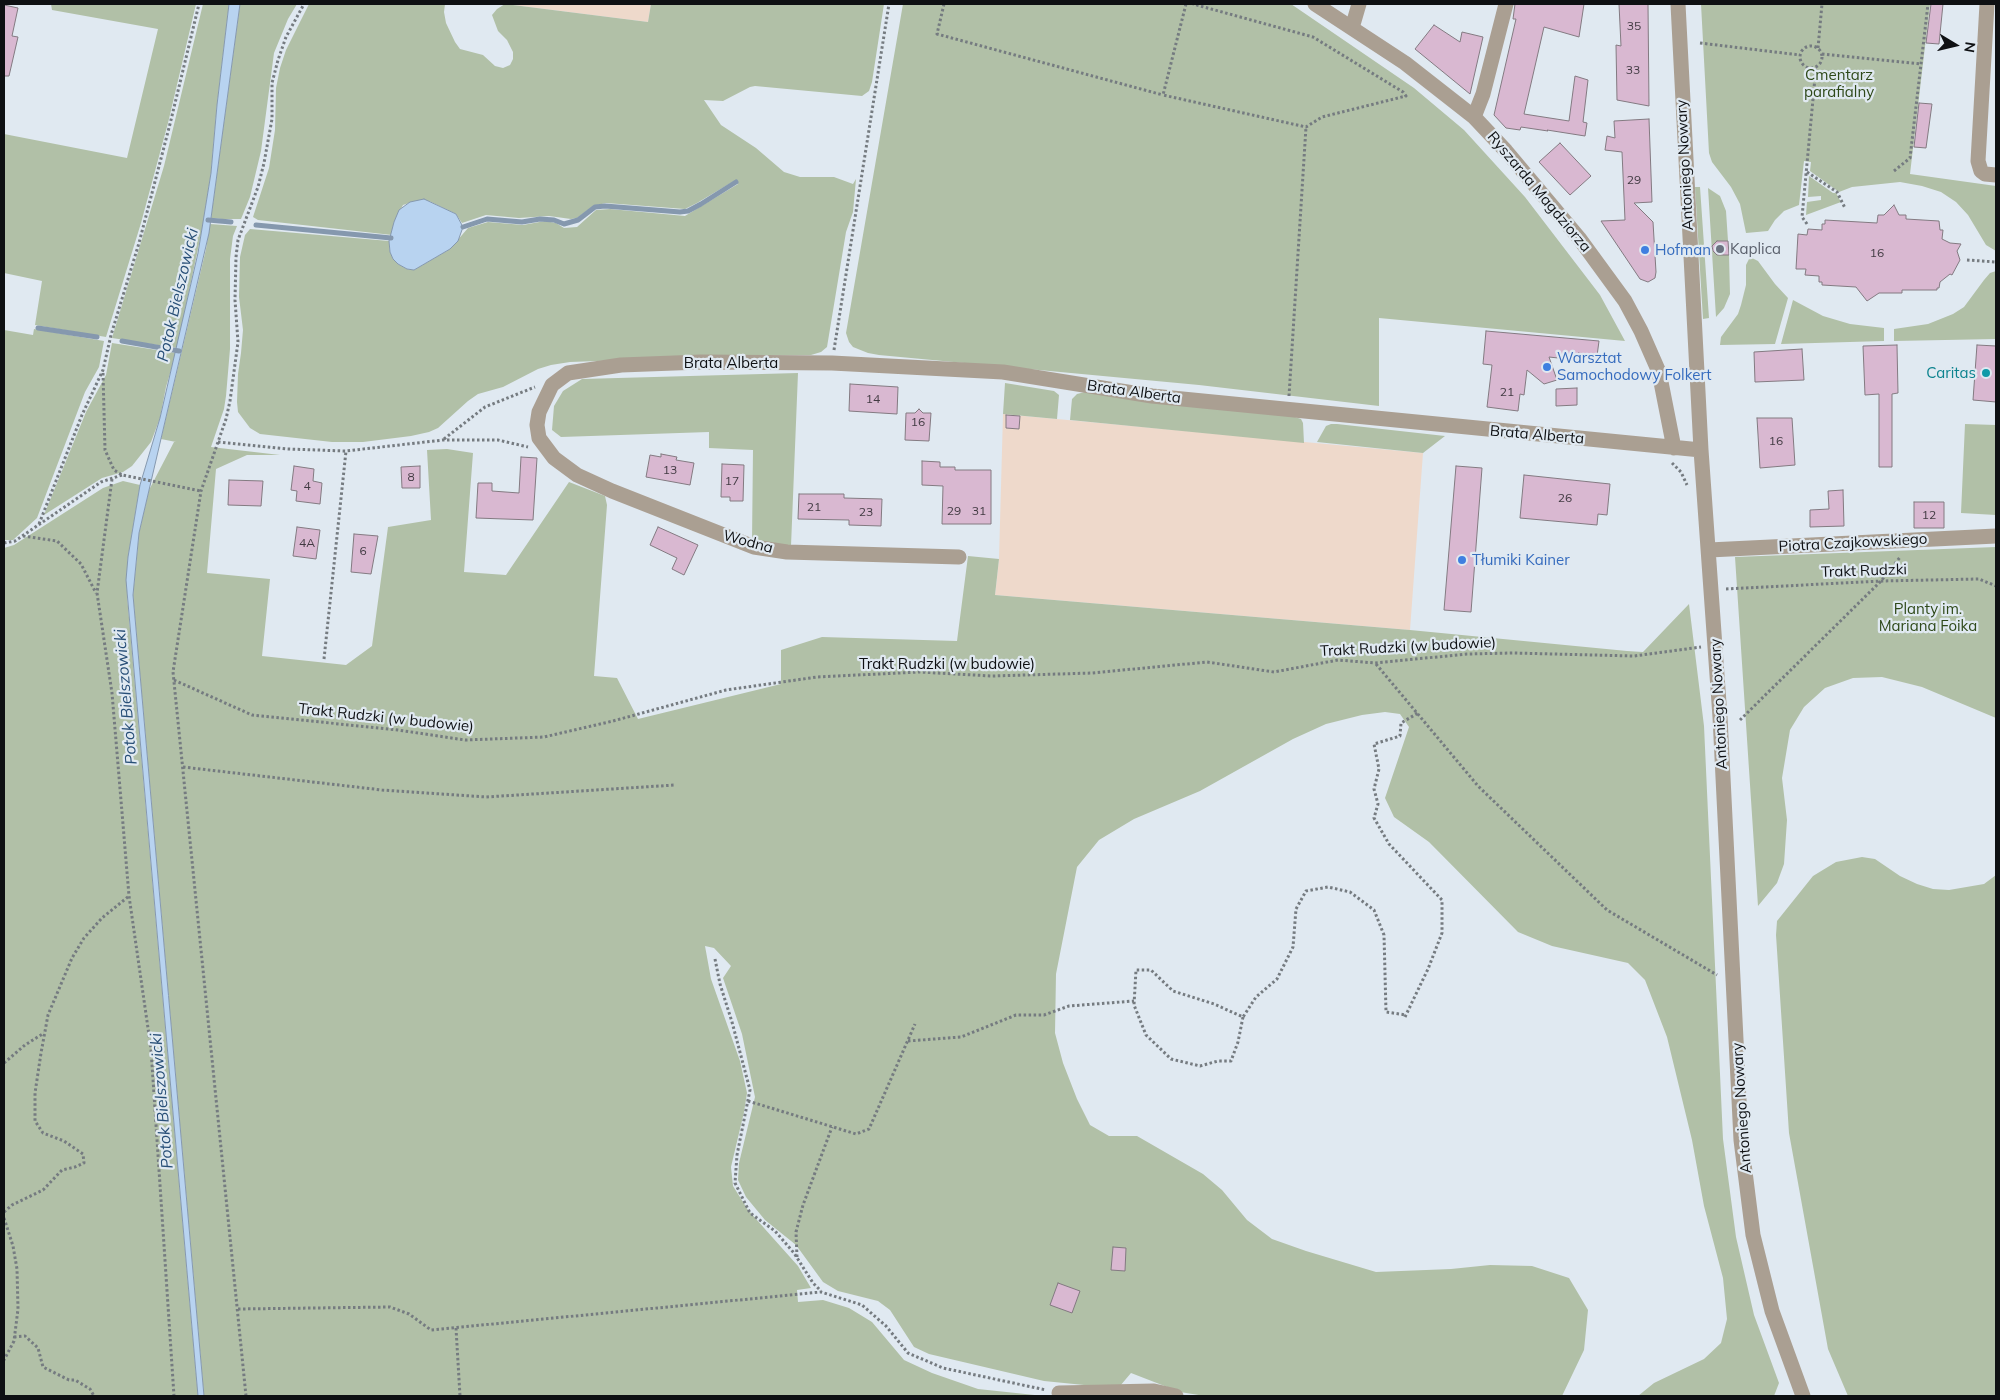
<!DOCTYPE html>
<html>
<head>
<meta charset="utf-8">
<style>
	body { margin:0 }
	#map { position:relative; width:2000px; height:1400px; overflow:hidden; background:#e0e9f1; font-family:Mulish,sans-serif }
	canvas { display:block }
	.frame { position:absolute; inset:0; border:5px solid #0e1013; pointer-events:none }
	.north { position:absolute; left:1930px; top:20px; width:50px; height:50px; -webkit-text-stroke:4px #e0e9f1; paint-order:stroke; rotate:99deg; font-size:14px; font-weight:700; line-height:20px; text-align:center; color:#0e1013 }
	.north::after { content:''; display:block; margin:auto; width:18px; height:22px; background:#0e1013; clip-path:polygon(50% 0,100% 100%,50% 72%,0 100%) }
</style>
</head>
<body>
<div id="map">
<canvas width="2000" height="1400"></canvas>
<div class="frame"></div>
<div class="north">N</div>
</div>
<script>
const ctx = document.querySelector('canvas').getContext('2d');
ctx.lineJoin = 'round';
function paint(path, color) {
  ctx.fillStyle = color;
  ctx.fill(path, 'evenodd');
}
function poly(rows) {
  const path = new Path2D();
  for (const r of rows) {
    if (r.length === 3) {
      path.moveTo(r[0] + r[2], r[1]);
      path.arc(r[0], r[1], r[2], 0, 2 * Math.PI);
      continue;
    }
    path.moveTo(r[0], r[1]);
    for (let i = 2; i < r.length; i += 2) path.lineTo(r[i], r[i + 1]);
  }
  return path;
}
function stroke(path, color, width, dash) {
  ctx.strokeStyle = color;
  ctx.lineWidth = width;
  ctx.lineCap = dash ? 'butt' : 'round';
  ctx.setLineDash(dash || []);
  ctx.stroke(path);
}
function write(font, color, halo, rows, align = 'center') {
  ctx.font = font + ' Mulish,sans-serif';
  ctx.lineWidth = 4.5;
  ctx.setLineDash([]);
  ctx.textBaseline = 'middle';
  ctx.strokeStyle = halo;
  ctx.fillStyle = color;
  for (const [text, x, y, turn = 0] of rows) {
    ctx.save();
    ctx.translate(x, y);
    ctx.rotate((+turn || 0) * Math.PI / 180);
    ctx.textAlign = isNaN(turn) ? turn : align;
    if (halo) ctx.strokeText(text, 0, 0);
    ctx.fillText(text, 0, 0);
    ctx.restore();
  }
}
paint(poly([
	[505,4,651,4,648,22],
	[1003,414,1423,453,1410,630,995,595,999,559]
]), '#eed9cb');
paint(poly([
	[51,4,196,4,168,123,141,223,106,337,35,325,42,281,4,273,4,134,127,158,158,29,52,10],
	[203,4,229,4,217,105,211,173,202,230,177,348,112,338,164,166],
	[240,4,297,4,288,19,274,53,261,151,250,197,241,219,222,219,211,218],
	[309,4,445,4,444,12,446,23,455,42,460,49,483,55,495,66,503,68,510,65,513,59,513,52,507,40,498,31,492,15,497,9,505,4,648,22,651,4,884,4,872,82,869,91,862,96,755,86,750,87,723,101,704,100,721,125,756,148,784,172,800,177,834,177,853,184,856,179,853,212,846,232,827,347,821,352,811,355,731,355,709,357,570,362,551,365,538,369,503,387,478,394,468,401,438,428,429,432,411,436,363,442,332,442,260,434,250,428,238,412,237,402,238,374,241,353,243,330,239,297,240,257,245,235,250,229,389,241,390,252,393,259,398,264,407,269,414,270,450,249,468,228,488,222,523,225,545,221,556,223,564,228,577,227,596,210,610,209,685,216,738,184,734,181,697,203,685,209,606,203,593,206,577,218,571,219,549,216,519,218,486,215,462,223,456,214,429,201,415,201,403,205,394,222,392,235,258,220,253,217,269,168,275,130,276,88,280,68,286,50],
	[903,4,1291,4,1414,88,1464,130,1525,197,1600,295,1625,341,1379,318,1379,406,1199,385,879,355,868,353,853,347,849,342,846,333],
	[1701,4,1930,4,1910,174,1996,186,1996,251,1986,245,1968,215,1956,202,1941,192,1922,186,1900,182,1852,187,1839,192,1810,171,1811,162,1804,161,1799,205,1784,211,1775,220,1768,231,1746,233,1740,204,1731,187,1712,162,1709,153],
	[1809,176,1833,193,1836,193,1841,202,1806,215,1807,202,1821,200,1821,196,1808,197],
	[1695,187,1700,187,1709,318,1703,319],
	[1708,188,1720,196,1726,211,1728,241,1717,241,1712,246,1713,251,1717,255,1729,255,1730,294,1724,308,1716,317],
	[210,224,237,226,233,236,230,259,230,349,226,396,224,409,211,447,280,455,247,455,216,469,207,573,270,579,262,656,346,665,372,646,388,527,431,520,427,450,447,449,473,453,464,572,506,575,569,482,605,496,607,505,594,676,617,678,638,719,781,684,781,650,822,637,957,641,968,556,999,559,995,595,1410,630,1627,651,1643,652,1689,604,1704,726,1723,1139,1736,1237,1754,1315,1779,1383,1774,1396,1638,1396,1654,1383,1704,1359,1721,1343,1727,1319,1723,1278,1704,1206,1692,1140,1667,1037,1645,980,1628,963,1552,946,1518,932,1429,842,1394,817,1385,798,1409,727,1400,714,1385,712,1362,715,1326,724,1293,739,1200,791,1134,819,1099,840,1077,867,1056,974,1055,1033,1063,1063,1077,1099,1090,1125,1109,1136,1137,1136,1203,1174,1222,1190,1247,1220,1272,1239,1306,1251,1376,1272,1451,1269,1490,1265,1532,1266,1569,1278,1588,1310,1584,1350,1562,1396,1205,1396,1180,1392,1131,1373,1120,1386,1104,1387,1044,1381,929,1354,914,1347,890,1310,878,1301,838,1291,823,1282,796,1245,765,1220,746,1197,738,1180,739,1163,755,1097,742,1034,723,978,731,966,714,948,705,946,711,979,740,1061,747,1093,744,1112,731,1167,733,1186,748,1210,798,1266,811,1288,797,1290,798,1302,823,1300,849,1308,872,1322,904,1360,932,1373,978,1389,1044,1396,204,1396,133,595,139,533,149,490,174,442,176,442,161,439,206,249],
	[1750,257,1758,261,1775,284,1788,298,1775,344,1720,345,1721,337,1738,314,1741,305,1746,285,1746,265],
	[1996,271,1996,339,1894,341,1894,329,1928,324,1953,314,1964,307,1984,280,1990,273],
	[1793,300,1823,316,1850,324,1884,328,1884,341,1781,344],
	[34,329,104,341,99,367,85,392,37,518,13,540,4,540,4,330,33,335],
	[112,343,176,353,166,387,160,418,151,442,132,466,123,472,102,478,44,515,86,412,106,375],
	[798,373,791,546,752,541,753,450,709,448,709,432,561,437,552,430,554,406,563,391,582,379],
	[1005,383,1054,391,1059,395,1057,419,1003,414],
	[1085,392,1292,416,1301,419,1303,423,1304,443,1070,420,1072,399,1077,394],
	[1331,424,1337,424,1445,436,1423,453,1317,442,1326,426],
	[1965,424,1996,425,1996,515,1961,513],
	[123,481,140,485,128,557,127,595,198,1396,4,1396,4,548,14,545,103,488],
	[1996,547,1996,718,1922,687,1882,677,1853,678,1825,688,1804,707,1790,730,1782,778,1787,820,1784,864,1777,883,1758,906,1735,557],
	[1862,857,1875,859,1900,876,1917,884,1933,889,1949,890,1984,884,1996,875,1996,1396,1848,1396,1828,1349,1789,1133,1776,935,1777,921,1813,876,1836,862]
]), '#b1c0a7');
const water = poly([
	[229,4,240,4,209,233,139,533,133,595,204,1396,198,1396,126,580,128,557,140,485,160,418,198,253,211,173,217,105,229,4],
	[424,199,456,214,463,227,458,241,450,249,414,270,407,269,398,264,393,259,390,252,389,241,394,222,399,210,410,202,424,199]
]);
paint(water, '#b8d3f0');
stroke(water, '#8598ae', 1);
stroke(poly([
	[208,220,231,222],
	[256,225,391,238],
	[463,227,487,219,522,222,540,219,554,220,564,224,578,220,595,207,605,206,680,212,688,211,701,204,736,182],
	[38,328,97,337],
	[122,341,179,351]
]), '#8598ae', 5);
const building = poly([
	[1515,4,1584,4,1579,37,1544,27,1524,114,1569,121,1575,76,1588,80,1583,122,1587,123,1585,136,1547,130,1548,131,1521,127,1520,130,1506,128,1494,115,1516,19,1513,19,1515,4],
	[1619,4,1648,4,1649,106,1617,100,1616,45,1621,46,1619,4],
	[1931,4,1943,4,1939,44,1926,43,1931,4],
	[4,5,18,8,12,36,18,37,9,76,4,76,4,5],
	[1434,25,1460,42,1462,32,1483,37,1470,94,1415,49,1434,25],
	[1919,103,1932,104,1926,148,1914,147,1919,103],
	[1649,119,1652,202,1634,203,1653,222,1656,272,1655,278,1648,282,1640,279,1601,221,1625,220,1622,152,1605,150,1607,136,1615,138,1614,121,1649,119],
	[1560,143,1591,176,1570,195,1539,162,1560,143],
	[1894,205,1899,215,1906,215,1906,219,1939,221,1940,230,1943,230,1942,239,1950,243,1961,244,1957,251,1960,260,1952,275,1950,274,1940,282,1939,288,1937,288,1937,290,1902,290,1902,293,1879,293,1867,301,1856,287,1822,285,1822,282,1819,282,1819,276,1805,275,1806,269,1796,269,1798,234,1807,235,1808,229,1822,230,1822,224,1825,224,1825,220,1877,223,1878,215,1884,215,1894,205],
	[1717,241,1728,241,1729,255,1717,255,1713,251,1712,246,1717,241],
	[1486,331,1599,341,1597,356,1578,353,1577,360,1549,357,1557,380,1544,384,1527,370,1524,395,1520,394,1518,411,1487,407,1492,365,1483,364,1486,331],
	[1897,345,1898,393,1892,394,1892,467,1879,467,1879,394,1865,395,1863,346,1897,345],
	[1977,345,1996,346,1996,402,1973,400,1977,345],
	[1802,349,1804,380,1755,382,1754,352,1802,349],
	[850,384,898,387,897,414,849,411,850,384],
	[1577,388,1577,405,1556,406,1556,389,1577,388],
	[919,409,923,413,931,413,929,441,905,440,906,413,915,413,919,409],
	[1006,415,1020,416,1019,429,1006,428,1006,415],
	[1757,418,1792,418,1795,465,1760,468,1757,418],
	[661,454,677,457,676,460,694,463,690,485,646,477,650,455,661,457,661,454],
	[521,457,537,458,533,520,476,518,478,483,492,483,492,491,519,493,521,457],
	[922,461,940,462,940,467,955,467,955,470,991,470,991,524,942,524,943,486,922,485,922,461],
	[722,464,744,465,743,501,730,501,730,497,721,497,722,464],
	[294,466,314,469,313,481,322,483,320,504,296,501,297,491,291,490,294,466],
	[420,466,420,488,402,488,401,467,420,466],
	[1456,466,1482,468,1471,612,1444,610,1456,466],
	[1524,475,1610,484,1607,515,1598,514,1597,525,1520,518,1524,475],
	[229,480,263,481,261,506,228,505,229,480],
	[1843,490,1844,526,1810,527,1810,510,1829,509,1828,491,1843,490],
	[799,494,844,494,844,498,882,499,881,526,849,525,849,520,798,519,799,494],
	[1914,502,1944,502,1944,528,1914,528,1914,502],
	[297,527,320,530,316,559,293,556,297,527],
	[658,527,698,545,684,575,672,569,677,558,650,545,658,527],
	[354,534,378,536,371,574,351,572,354,534],
	[1113,1247,1126,1248,1125,1271,1111,1270,1113,1247],
	[1058,1283,1080,1291,1072,1313,1050,1305,1058,1283]
]);
paint(building, '#d9b8d1');
stroke(building, '#837a81', 1);
stroke(poly([
	[944,4,937,34,1163,95],
	[1186,4,1163,95,1306,127,1322,117,1406,96,1403,92,1313,37,1193,4],
	[1700,43,1800,55],
	[1811,57,11],
	[1818,48,1822,4],
	[1822,54,1921,64],
	[1894,171,1910,158,1928,4],
	[1807,172,1837,192,1845,208],
	[1807,224,1802,217,1816,67],
	[1967,260,1996,262],
	[834,350,889,4],
	[103,373,105,450,114,470,122,475,201,491],
	[1289,396,1306,127],
	[444,439,485,407,535,387],
	[218,442,287,449,346,451,443,440,498,440,528,447],
	[1672,463,1681,472,1687,485],
	[112,479,97,593,112,693,129,896,151,1049,174,1396],
	[39,524,82,415,103,370,111,335,139,243,170,124,199,4],
	[23,536,57,541,81,564,96,593],
	[4,543,15,541,101,482,122,475],
	[1726,589,1881,581,1979,579,1996,586],
	[324,659,346,451],
	[1376,664,1478,786,1607,910,1717,975],
	[174,680,252,715,398,730,465,740,544,737,613,721,726,690,817,677,919,672,992,676,1092,673,1207,662,1274,672,1338,660,1375,663,1467,654,1513,653,1634,656,1701,647],
	[1740,720,1881,581,1901,556],
	[183,767,382,790,486,797,675,785],
	[715,959,720,984,732,1022,750,1090,737,1155,735,1183,750,1213,775,1231,794,1253,813,1283,821,1291],
	[1243,1017,1238,1042,1231,1061,1218,1061,1200,1066,1171,1059,1146,1035,1134,1005,1136,970,1151,970,1173,991,1214,1004,1243,1017,1256,997,1277,979,1293,947,1296,909,1306,891,1328,887,1350,892,1374,910,1384,935,1386,1012,1406,1015],
	[1405,1017,1428,969,1442,933,1442,900,1389,844,1374,818,1378,804,1374,789,1379,769,1374,744,1400,736,1401,723,1418,713],
	[908,1041,961,1037,1016,1015,1044,1015,1069,1006,1134,1001],
	[4,1063,25,1045,44,1033],
	[748,1101,856,1134,869,1129,915,1024],
	[4,1212,12,1205,43,1190,62,1170,75,1167,84,1163,83,1154,64,1141,43,1133,35,1121,35,1093,41,1053,48,1015,72,958,84,938,102,918,129,896],
	[4,1218,13,1246,17,1269,18,1309,14,1341,4,1360],
	[797,1257,796,1232,803,1205,832,1127],
	[238,1309,390,1307,409,1314,431,1330,821,1292,862,1305,886,1326,908,1353,943,1368,1046,1390],
	[456,1328,460,1396],
	[14,1337,25,1336,38,1348,43,1367,69,1380,75,1380,90,1389,94,1396],
	[246,1396,173,672,201,491,226,419,230,401,238,342,235,300,236,257,238,240,258,187,264,163,272,119,272,83,278,60,286,37,304,4]
]), '#757b80', 3, [2.5, 2.5]);
stroke(poly([
	[1315,4,1405,63,1474,117,1506,151,1579,238,1625,301,1641,331,1659,372,1674,448],
	[1678,4,1701,450,1720,717,1741,1140,1753,1235,1772,1311,1803,1396],
	[1987,4,1978,161,1981,171,1985,174,1996,175],
	[1352,28,1359,4],
	[1474,117,1483,94,1506,4],
	[1709,550,1996,536],
	[959,557,787,552,754,547,612,491,577,475,554,458,539,438,537,425,539,412,552,385,568,373,621,365,701,362,832,363,1003,372,1152,396,1701,450],
	[1059,1393,1154,1391,1176,1396]
]), '#aa9f92', 15);
for (const [x, y, r, color] of [
	[1720,249,5,"#6b7280"],
	[1645,250,5,"#3f7fe0"],
	[1547,367,5,"#3f7fe0"],
	[1986,373,5,"#0f9aa8"],
	[1462,560,5,"#3f7fe0"]
]) {
  const dot = new Path2D();
  dot.arc(x, y, r, 0, 2 * Math.PI);
  ctx.fillStyle = color;
  ctx.fill(dot);
  stroke(dot, '#e0e9f1', 2);
}
write('12px', '#413a42', null, [
	["35",1634,26],
	["33",1633,70],
	["29",1634,180],
	["16",1877,253],
	["21",1507,392],
	["14",873,399],
	["16",918,422],
	["16",1776,441],
	["13",670,470],
	["8",411,477],
	["17",732,481],
	["4",307,486],
	["26",1565,498],
	["21",814,507],
	["29",954,511],
	["31",979,511],
	["23",866,512],
	["12",1929,515],
	["4A",307,543],
	["6",363,551]
]);
write('15px', '#2e4919', '#e0e9f1', [
	["Cmentarz",1839,75],
	["parafialny",1839,92],
	["Planty im.",1928,609],
	["Mariana Foika",1928,626]
]);
write('15px', '#0e1013', '#e0e9f1', [
	["Antoniego Nowary",1685,165,-93],
	["Ryszarda Magdziorza",1539,192,50],
	["Brata Alberta",731,363],
	["Brata Alberta",1134,392,8],
	["Brata Alberta",1537,435,5],
	["Wodna",748,542,15],
	["Piotra Czajkowskiego",1853,543,-3],
	["Trakt Rudzki",1864,571,-2],
	["Trakt Rudzki (w budowie)",1408,647,-3],
	["Trakt Rudzki (w budowie)",947,664],
	["Antoniego Nowary",1719,704,-93],
	["Trakt Rudzki (w budowie)",386,718,6],
	["Antoniego Nowary",1742,1108,-94]
]);
write('15px', '#5b616d', '#e0e9f1', [
	["Kaplica",1730,249]
], 'left');
write('15px', '#366cbe', '#e0e9f1', [
	["Hofman",1655,250],
	["Warsztat",1557,358],
	["Samochodowy Folkert",1557,375],
	["Tłumiki Kainer",1472,560]
], 'left');
write('15px', '#0d838f', '#e0e9f1', [
	["Caritas",1976,373]
], 'right');
write('italic 16px', '#284f77', '#e0e9f1', [
	["Potok Bielszowicki",178,295,-77],
	["Potok Bielszowicki",126,697,-95],
	["Potok Bielszowicki",162,1101,-95]
]);
</script>
</body>
</html>
